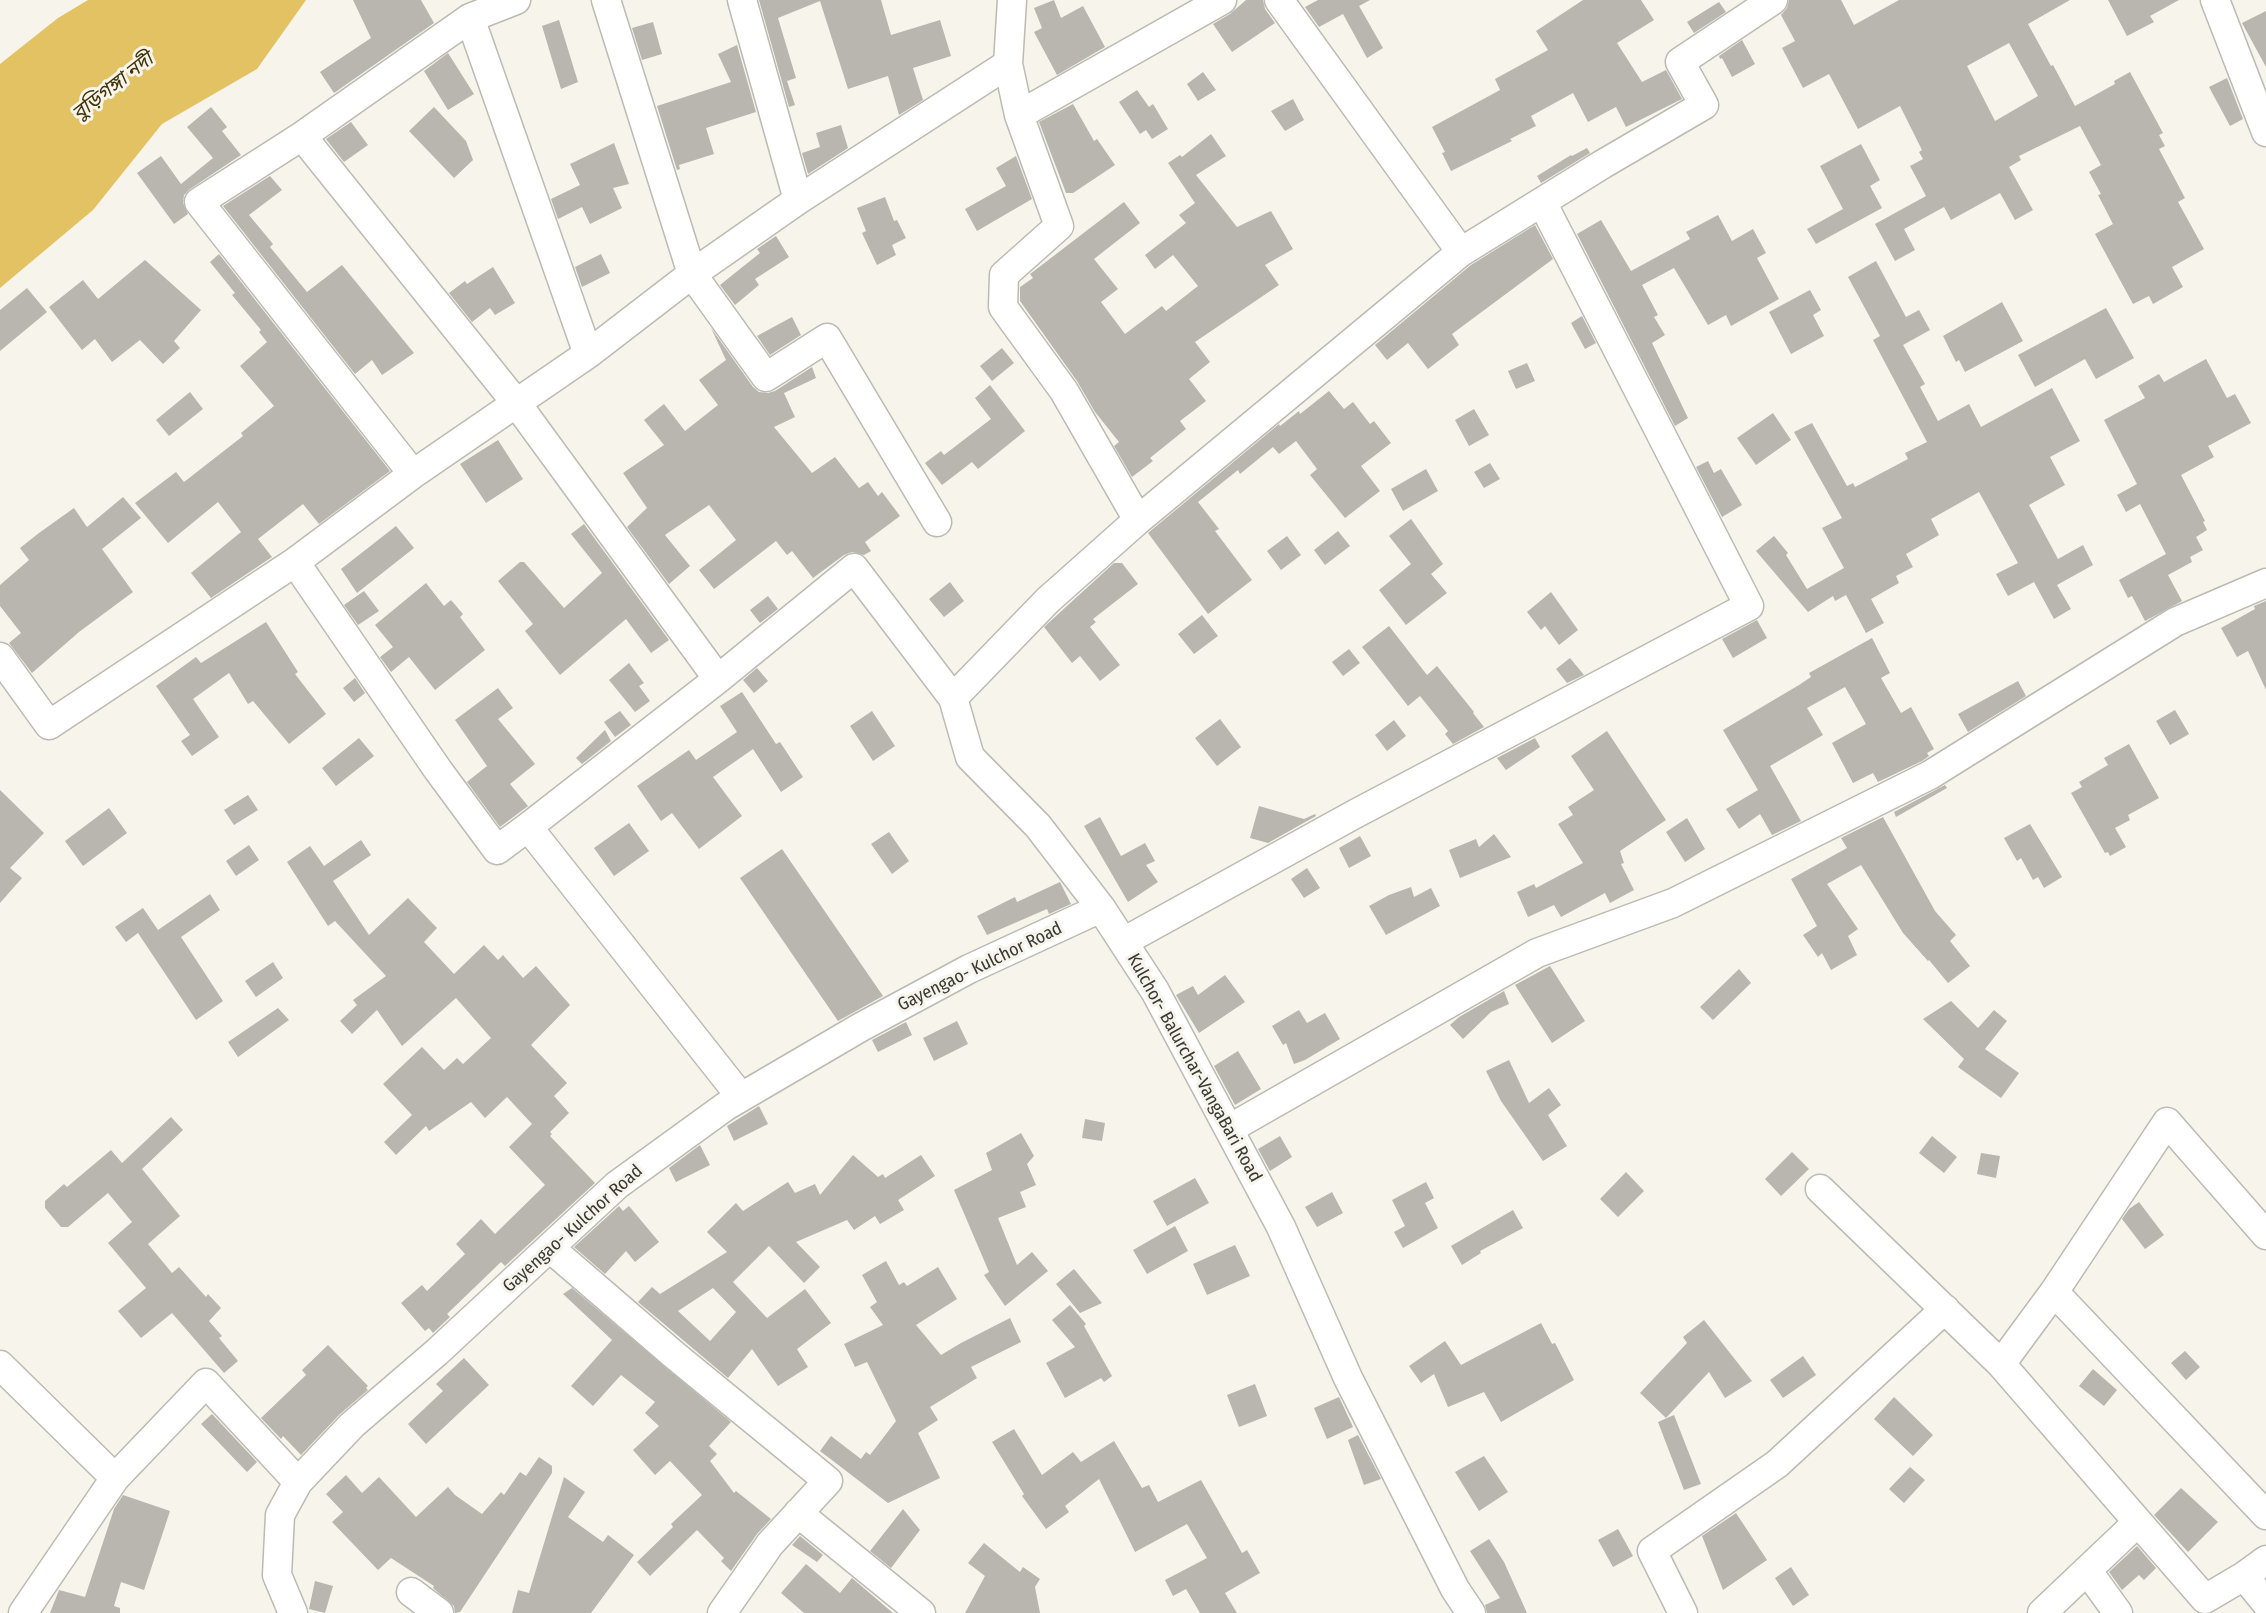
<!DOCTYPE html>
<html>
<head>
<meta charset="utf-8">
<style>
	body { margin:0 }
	canvas { display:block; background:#f6f4eb }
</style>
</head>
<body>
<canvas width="2266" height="1613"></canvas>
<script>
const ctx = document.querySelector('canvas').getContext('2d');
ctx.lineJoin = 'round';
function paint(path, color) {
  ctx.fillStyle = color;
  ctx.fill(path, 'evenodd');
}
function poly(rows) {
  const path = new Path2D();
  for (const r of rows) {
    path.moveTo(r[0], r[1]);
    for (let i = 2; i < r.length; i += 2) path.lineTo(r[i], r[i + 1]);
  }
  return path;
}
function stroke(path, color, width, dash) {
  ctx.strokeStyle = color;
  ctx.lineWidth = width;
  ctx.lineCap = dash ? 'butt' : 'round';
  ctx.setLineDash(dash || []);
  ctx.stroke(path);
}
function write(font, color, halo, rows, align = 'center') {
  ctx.font = font + ' "Fira Sans Condensed","Noto Sans Bengali",sans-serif';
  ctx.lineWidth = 6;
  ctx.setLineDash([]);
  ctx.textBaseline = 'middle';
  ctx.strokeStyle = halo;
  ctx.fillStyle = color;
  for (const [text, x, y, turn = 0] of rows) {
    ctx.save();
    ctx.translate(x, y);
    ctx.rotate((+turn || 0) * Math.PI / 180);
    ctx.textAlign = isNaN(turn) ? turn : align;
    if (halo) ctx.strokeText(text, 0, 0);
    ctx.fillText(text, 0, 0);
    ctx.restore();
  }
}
paint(poly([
	[88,0,306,0,257,69,162,124,93,210,0,288,0,64,58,18]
]), '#e2c262');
paint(poly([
	[353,0,421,0,434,23,334,93,320,72,371,38],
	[759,0,881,0,891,35,940,20,951,56,913,68,923,100,899,115,888,76,848,89,820,1,778,18,796,78,787,81,795,105,789,107],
	[1054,0,1061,18,1083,6,1105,47,1057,75,1034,32,1042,28,1034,8],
	[1246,0,1263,0,1265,9,1275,23,1232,52,1213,24,1230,14],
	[1318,0,1370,0,1359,6,1383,48,1367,58,1343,14,1319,27,1305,7],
	[1583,0,1641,0,1654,20,1617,43,1642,82,1666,70,1682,99,1626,127,1616,107,1588,122,1573,93,1531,116,1536,126,1510,139,1512,141,1451,171,1442,153,1445,152,1432,127,1500,90,1495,79,1548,50,1536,31],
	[1789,0,1841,0,1854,25,1899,0,2070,0,2028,24,2051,66,2053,65,2075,106,2115,84,2114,81,2130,72,2163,133,2159,135,2165,146,2159,149,2185,198,2178,202,2204,249,2172,267,2183,287,2153,304,2149,296,2133,304,2095,234,2113,224,2098,195,2101,194,2089,172,2101,165,2080,126,2019,156,2021,160,2009,167,2033,210,2015,220,2000,193,1951,220,1944,207,1904,229,1915,250,1895,261,1875,224,1926,196,1910,166,1923,159,1919,152,1922,150,1900,106,1858,129,1829,74,1803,88,1782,48,1795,41,1781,15,1787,8],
	[2009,43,2038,96,1995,121,1967,66],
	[2108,0,2179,0,2150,16,2154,22,2127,36],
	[1719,2,1726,12,1694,33,1687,22],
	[2266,11,2266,67,2242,23],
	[559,20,578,82,561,89,542,26],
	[653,22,662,54,642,60,632,28],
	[1742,40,1755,64,1732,77,1722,58,1720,59,1719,56],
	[737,45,756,112,706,128,714,154,679,165,680,169,677,170,657,106,731,82,718,54],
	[448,53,474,94,448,110,424,71],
	[1203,72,1216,90,1198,101,1187,84],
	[2227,78,2243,119,2230,126,2209,87],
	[1137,90,1149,107,1153,104,1168,129,1152,139,1146,130,1140,134,1119,102],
	[1293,99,1304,120,1285,131,1271,111],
	[1073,104,1094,141,1097,139,1115,165,1073,193,1066,193,1039,122],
	[211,107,227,127,222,131,241,155,190,189,184,195,183,203,188,214,174,224,137,173,161,156,181,184,213,158,187,127],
	[434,107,466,141,473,160,454,178,409,131],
	[351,122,368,145,344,162,326,139],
	[841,125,848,148,808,174,802,153,820,147,816,133],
	[1211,134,1226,156,1196,175,1237,227,1271,211,1293,249,1265,265,1279,285,1195,342,1210,362,1189,379,1206,401,1180,421,1186,429,1150,458,1153,461,1132,477,1114,446,1119,442,1095,412,1077,381,1020,301,1020,287,1033,278,1030,274,1034,271,1124,202,1140,223,1094,259,1118,289,1101,302,1125,334,1162,306,1166,311,1198,286,1173,255,1155,269,1145,255,1186,223,1179,215,1195,203,1168,163,1180,155,1182,157],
	[614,143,629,184,613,188,622,208,590,224,582,207,558,219,551,199,580,185,570,164],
	[1861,144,1880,180,1870,186,1882,208,1816,244,1807,229,1843,209,1820,166],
	[1587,148,1590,153,1541,183,1537,176,1571,155,1572,156],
	[1016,156,1032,199,977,231,965,209,1006,186,996,168],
	[270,176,282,190,249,215,273,244,270,247,307,292,342,265,414,353,382,375,372,360,355,374,223,206],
	[885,197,894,221,897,220,906,238,892,245,896,255,877,265,862,233,866,231,857,208],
	[1718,215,1732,241,1753,229,1766,253,1757,258,1779,299,1731,326,1726,315,1708,325,1674,268,1642,285,1658,315,1654,317,1665,335,1652,343,1688,418,1675,426,1577,234,1601,220,1631,271,1690,239,1686,232],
	[1535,225,1553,259,1452,334,1459,345,1428,369,1408,343,1387,360,1375,345,1471,265],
	[776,236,789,257,755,279,759,285,735,305,720,285,760,253,757,249],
	[219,254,390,471,319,524,303,504,258,539,272,557,211,598,191,573,241,532,218,502,168,543,135,503,176,472,184,482,243,436,241,433,274,406,240,366,267,342,259,332,261,330,232,295,235,293,210,262],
	[601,254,610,273,582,287,575,267],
	[145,260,201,310,174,341,180,348,163,364,140,340,112,362,95,339,82,350,49,307,83,280,98,299],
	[1876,261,1906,317,1919,310,1930,330,1903,345,1925,384,1920,387,1938,421,1969,404,1981,427,2052,388,2080,441,2050,457,2065,485,2029,505,2058,559,2083,545,2093,565,2057,585,2071,609,2054,619,2034,582,2008,596,1996,574,2018,563,1979,492,1931,519,1939,535,1906,554,1913,567,1896,576,1899,583,1871,599,1884,623,1866,633,1846,595,1835,601,1833,596,1808,612,1756,551,1774,536,1788,553,1786,555,1807,589,1844,568,1822,528,1842,518,1794,432,1812,423,1847,486,1853,483,1855,487,1908,459,1905,453,1927,442,1873,340,1880,336,1848,277],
	[493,267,515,303,495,315,490,308,472,322,449,293,465,281,467,284],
	[27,288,47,312,0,351,0,310],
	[1810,290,1821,310,1813,315,1824,336,1791,354,1769,312],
	[2002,302,2023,341,1965,372,1959,360,1956,362,1943,336],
	[2106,308,2134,358,2096,379,2085,359,2035,387,2018,355],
	[1582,316,1596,343,1585,349,1571,323],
	[792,317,801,335,770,355,757,336],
	[711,328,753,387,759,392,768,393,775,391,812,367,816,378,784,393,795,417,774,427,812,473,835,457,859,488,868,482,878,496,882,492,900,516,865,542,871,551,864,555,852,552,844,555,813,578,792,551,787,555,776,541,714,589,699,570,736,540,709,505,665,535,690,566,669,584,627,527,647,508,623,473,664,445,644,420,664,404,685,431,718,405,699,380,726,360],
	[1002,348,1014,363,992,381,980,366],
	[2206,359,2227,398,2235,394,2251,423,2208,446,2214,457,2181,475,2205,521,2203,522,2207,530,2196,537,2203,550,2190,557,2192,562,2168,575,2182,601,2145,621,2132,596,2128,598,2119,580,2166,554,2140,504,2126,512,2117,495,2137,484,2104,420,2145,398,2138,386,2159,374,2164,382],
	[1527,363,1535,381,1516,389,1508,371],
	[990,385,1025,431,978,469,972,462,942,485,925,463,941,451,944,455,991,419,975,398],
	[1329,391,1344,409,1353,402,1370,424,1374,421,1391,443,1361,466,1380,491,1345,518,1310,475,1317,469,1296,441,1279,454,1273,447,1240,474,1238,470,1198,502,1219,529,1215,531,1252,580,1208,614,1148,533,1279,424,1280,426,1299,411,1300,414],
	[190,392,203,409,169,436,156,420],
	[1474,409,1489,435,1469,446,1455,420],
	[1773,413,1791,440,1756,465,1737,438],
	[498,440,523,479,486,503,460,464],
	[1708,461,1714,473,1721,469,1742,505,1722,517,1696,467],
	[1490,463,1500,479,1484,488,1474,472],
	[1426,469,1438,491,1403,511,1391,489],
	[123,497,141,518,102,549,133,592,79,632,32,673,9,643,21,633,0,606,0,585,29,560,20,548,39,533,74,508,87,527],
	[1411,519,1443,564,1431,574,1447,593,1406,625,1379,590,1411,564,1389,536],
	[584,524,669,640,651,653,626,619,560,675,525,631,533,624,498,581,520,562,524,562,564,608,602,573,571,534],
	[396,526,414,548,357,593,341,569],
	[1338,531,1350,546,1325,565,1314,550],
	[1287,536,1301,555,1281,570,1267,551],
	[1114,563,1122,563,1138,584,1093,619,1096,622,1090,627,1120,665,1100,681,1080,656,1072,663,1044,627],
	[950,582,964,601,944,617,929,599],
	[426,583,444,606,451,600,463,614,460,617,485,650,435,690,409,657,391,672,380,657,393,647,375,625],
	[364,591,379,611,358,625,344,605],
	[1551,592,1578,630,1559,645,1545,626,1541,630,1527,612],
	[768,596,778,609,760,623,750,610],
	[2266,601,2266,690,2248,651,2237,657,2221,628,2255,609,2254,606],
	[1202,615,1218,636,1194,654,1178,634],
	[1757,620,1767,638,1733,658,1722,639],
	[266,622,298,672,295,674,326,714,289,744,253,701,248,704,229,673,193,699,219,737,192,756,181,741,190,735,156,686,196,657,201,663],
	[1389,626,1427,675,1437,666,1474,712,1473,713,1484,727,1453,744,1445,734,1448,731,1420,696,1408,706,1362,647],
	[1872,638,1890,673,1881,678,1901,713,1911,707,1934,749,1927,753,1929,756,1922,761,1878,782,1873,773,1853,783,1832,743,1866,724,1845,687,1807,708,1823,735,1770,766,1801,821,1772,835,1760,814,1739,829,1726,809,1758,790,1723,730,1799,685,1811,677,1809,673],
	[1349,649,1360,663,1343,676,1332,662],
	[1570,658,1584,675,1567,683,1556,669],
	[629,663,644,683,639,686,650,701,635,712,609,680],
	[757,668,768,681,754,693,743,680],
	[355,678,365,693,354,702,343,688],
	[2018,681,2026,696,1968,732,1958,714],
	[498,688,513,708,498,719,535,764,510,784,528,806,500,827,467,782,487,766,455,720],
	[742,692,776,744,780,742,803,777,781,792,753,749,713,777,742,816,699,849,672,813,661,821,637,786,689,750,696,760,737,732,720,706],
	[2175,710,2189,734,2170,745,2156,721],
	[620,711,631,725,615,737,604,722],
	[872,711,895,746,873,761,850,726],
	[1220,719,1241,747,1217,766,1195,738],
	[1394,720,1406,736,1387,751,1375,735],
	[605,730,611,741,582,764,576,758],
	[1607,731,1666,820,1620,851,1624,863,1621,864,1634,890,1610,903,1605,893,1561,917,1554,905,1528,917,1517,892,1534,884,1536,888,1583,863,1558,824,1573,815,1568,807,1594,790,1571,756],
	[359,738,374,756,336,786,322,768],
	[1535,738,1540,747,1506,770,1497,758],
	[2129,744,2159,798,2128,815,2130,820,2115,828,2126,847,2110,856,2108,852,2105,853,2071,793,2082,787,2079,782,2108,765,2104,758],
	[1945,785,1947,788,1896,817,1894,812],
	[0,790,44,833,10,868,22,878,0,903],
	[248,795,258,810,234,825,224,810],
	[1259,806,1304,819,1315,814,1316,816,1268,843,1250,838],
	[109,808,127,833,83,866,65,841],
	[1100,817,1121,856,1145,843,1155,861,1146,865,1158,882,1128,902,1084,826],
	[1883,817,1935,911,1956,935,1950,941,1970,966,1948,983,1929,960,1928,961,1903,933,1861,865,1827,884,1858,929,1848,936,1857,955,1831,970,1822,953,1818,957,1803,935,1817,926,1791,879,1847,848,1841,838],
	[1687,818,1705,849,1685,862,1666,832],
	[629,823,649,851,614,876,594,848],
	[2030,824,2062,877,2044,888,2038,877,2033,880,2021,858,2017,861,2004,838],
	[889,832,909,861,892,874,871,844],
	[1494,834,1511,857,1460,878,1449,850,1476,839,1479,847],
	[1360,836,1371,856,1349,868,1339,848],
	[361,840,371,855,333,881,369,935,408,898,437,928,424,942,454,974,484,945,498,960,503,955,523,978,536,966,570,1005,531,1045,567,1083,554,1096,569,1113,550,1132,552,1134,550,1136,595,1183,505,1266,501,1262,447,1314,450,1317,433,1333,429,1328,425,1331,401,1303,422,1285,427,1291,465,1254,456,1244,481,1219,495,1234,545,1185,509,1147,532,1124,507,1097,485,1118,471,1102,429,1131,426,1126,396,1155,384,1142,412,1115,383,1084,422,1047,444,1070,457,1058,463,1064,491,1038,456,998,402,1046,377,1010,352,1034,340,1021,357,1005,353,1000,386,976,335,921,328,926,287,862,310,846,324,866],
	[249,845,259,860,236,876,226,861],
	[782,849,883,996,838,1021,740,878],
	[1307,868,1320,888,1304,898,1291,879],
	[1060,882,1071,904,1049,914,1047,909,987,935,977,916,1015,897,1017,902],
	[1411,887,1414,897,1431,888,1440,906,1386,935,1369,906,1389,895],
	[210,894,220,910,181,937,223,1001,196,1020,138,933,126,942,115,927,143,908,158,930],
	[273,962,283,978,256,997,245,981],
	[1550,966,1585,1021,1552,1043,1515,985],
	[1739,969,1751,983,1713,1020,1700,1007],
	[1225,975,1245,1002,1199,1033,1176,995,1193,986,1198,995],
	[1504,991,1509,1004,1491,1012,1463,1039,1450,1025,1459,1017],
	[1951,1001,1978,1028,1994,1010,2007,1021,1985,1049,2019,1073,2001,1098,1958,1067,1964,1059,1923,1019],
	[278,1008,289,1020,238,1057,228,1042],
	[1299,1010,1307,1023,1325,1013,1340,1039,1305,1060,1294,1064,1286,1043,1283,1045,1272,1026],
	[957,1021,968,1044,934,1061,923,1038],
	[906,1022,912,1035,878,1052,872,1040],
	[1238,1051,1261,1089,1235,1105,1214,1066],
	[1509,1060,1529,1103,1549,1088,1561,1105,1548,1115,1567,1146,1543,1161,1501,1101,1486,1071],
	[759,1106,768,1124,734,1141,727,1126],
	[171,1117,183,1130,142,1169,180,1216,148,1244,172,1273,179,1267,206,1297,208,1294,221,1308,209,1321,222,1336,219,1338,238,1361,224,1373,172,1313,141,1338,118,1311,146,1288,108,1243,132,1222,108,1193,68,1227,61,1227,45,1208,45,1201,64,1184,67,1187,111,1150,122,1163],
	[1085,1119,1105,1123,1102,1141,1082,1138],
	[1021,1133,1034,1156,1027,1164,1036,1185,1020,1192,1026,1207,998,1218,1017,1265,1032,1252,1048,1271,1005,1306,984,1275,989,1272,954,1190,992,1170,986,1153],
	[1280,1136,1292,1157,1270,1171,1258,1149],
	[1932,1136,1957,1157,1944,1173,1919,1153],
	[700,1145,710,1165,676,1182,669,1168],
	[1792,1152,1809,1169,1781,1196,1765,1179],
	[1981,1153,2000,1156,1996,1178,1977,1174],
	[853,1155,878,1177,883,1174,885,1178,921,1155,935,1176,898,1200,904,1210,880,1224,875,1216,854,1230,847,1220,796,1242,820,1267,804,1283,769,1246,733,1282,767,1318,805,1289,831,1323,797,1349,808,1367,778,1386,752,1349,728,1378,638,1302,652,1287,660,1294,727,1252,707,1232,736,1203,743,1211,788,1182,795,1193,815,1184,820,1195],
	[713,1288,736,1312,710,1341,678,1311],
	[1626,1172,1644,1191,1618,1217,1600,1199],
	[1195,1178,1209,1203,1167,1226,1153,1201],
	[1426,1182,1434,1198,1425,1203,1438,1228,1403,1248,1394,1232,1405,1226,1392,1200],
	[1332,1192,1343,1213,1317,1227,1305,1207],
	[2139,1202,2164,1235,2145,1249,2122,1219,2129,1209],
	[619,1206,623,1211,629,1206,659,1242,635,1262,626,1251,605,1274,574,1247],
	[1513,1210,1523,1228,1480,1251,1481,1253,1462,1265,1451,1246],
	[1175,1226,1188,1251,1147,1274,1133,1250],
	[1235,1245,1250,1276,1207,1295,1193,1264],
	[886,1261,899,1285,904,1282,907,1286,938,1267,957,1299,916,1325,941,1355,961,1343,1010,1318,1021,1342,971,1367,977,1378,930,1407,938,1420,918,1433,940,1478,888,1503,820,1451,831,1436,861,1459,866,1452,870,1455,896,1421,867,1362,855,1367,844,1344,883,1325,870,1307,877,1302,862,1275],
	[1074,1269,1102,1303,1080,1313,1056,1284],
	[572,1288,731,1422,709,1446,717,1454,710,1461,734,1493,736,1491,771,1519,757,1534,731,1571,721,1561,724,1558,697,1530,650,1576,637,1562,673,1527,671,1524,702,1495,670,1461,655,1475,633,1450,659,1426,645,1413,655,1402,621,1375,593,1406,571,1386,612,1340,563,1294],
	[1070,1305,1086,1324,1084,1326,1112,1376,1104,1382,1101,1378,1065,1398,1046,1363,1075,1347,1052,1320],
	[1704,1320,1752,1381,1725,1398,1709,1372,1666,1418,1640,1393,1687,1343,1683,1337],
	[1541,1323,1552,1344,1555,1343,1574,1380,1501,1422,1484,1392,1448,1407,1434,1374,1421,1383,1409,1366,1445,1341,1461,1365],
	[328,1345,368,1386,366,1388,368,1390,340,1414,301,1455,283,1436,281,1439,261,1418,306,1375,302,1370],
	[2185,1351,2200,1367,2186,1380,2171,1363],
	[1803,1356,1816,1375,1783,1398,1770,1380],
	[464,1358,489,1385,426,1444,408,1424,443,1391,436,1384],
	[2093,1369,2117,1390,2104,1406,2079,1386],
	[1255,1384,1267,1416,1239,1427,1227,1395],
	[1339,1397,1353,1427,1327,1439,1314,1408],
	[1894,1397,1933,1435,1913,1456,1874,1419],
	[212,1414,257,1462,247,1472,201,1424],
	[1674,1415,1701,1484,1684,1490,1658,1422],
	[1014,1429,1042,1475,1073,1452,1081,1462,1114,1441,1142,1488,1149,1485,1158,1502,1201,1480,1242,1553,1247,1550,1260,1573,1225,1593,1237,1613,1200,1613,1186,1589,1173,1596,1165,1580,1207,1558,1187,1524,1135,1552,1099,1479,1065,1506,1069,1512,1046,1529,1022,1496,1024,1494,992,1442],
	[1358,1435,1381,1479,1364,1485,1348,1440],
	[1484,1456,1508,1492,1479,1511,1455,1472],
	[539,1457,552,1466,552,1473,460,1612,455,1613,454,1606,433,1588,434,1586,391,1558,378,1570,332,1522,343,1512,326,1494,346,1475,362,1493,379,1477,416,1517,448,1487,455,1495,482,1514,501,1492,504,1495,520,1472,526,1476],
	[1910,1467,1925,1480,1904,1503,1889,1489],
	[564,1477,585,1492,568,1517,603,1542,608,1535,634,1555,591,1613,512,1613,518,1590,529,1593],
	[2181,1488,2218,1522,2188,1552,2154,1515],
	[123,1495,170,1511,144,1590,121,1582,114,1606,120,1608,120,1613,50,1613,59,1590,85,1597,114,1509],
	[903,1509,920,1530,891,1568,870,1551],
	[1736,1513,1767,1560,1723,1590,1702,1536],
	[1618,1529,1633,1556,1613,1567,1598,1540],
	[800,1536,823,1555,817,1562,792,1545],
	[1489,1539,1504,1562,1527,1613,1487,1613,1485,1605,1500,1598,1470,1551],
	[984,1543,1020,1572,1023,1567,1040,1579,1035,1587,1040,1613,965,1613,985,1576,968,1563],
	[2137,1546,2156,1568,2144,1580,2139,1575,2122,1590,2109,1572],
	[806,1564,840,1593,852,1578,893,1613,804,1613,781,1593],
	[1791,1567,1809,1595,1793,1606,1775,1578],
	[315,1581,333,1586,325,1613,309,1609]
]), '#b8b6ae');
const minor = poly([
	[516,0,470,18,588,354],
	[606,0,692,274,766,377,827,338,937,522],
	[742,0,798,200],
	[1012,0,1008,64,1019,115,1059,226,1004,275,1003,307,1064,391,1138,520,1048,600,953,698,970,757,1038,826,1101,908,1155,991,1281,1227,1348,1378,1455,1589,1471,1613],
	[2215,0,2266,132],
	[1019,115,1222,0],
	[302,136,517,404,718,679,854,568,953,698],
	[1461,252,1603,164,1704,105,1680,62,1773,0],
	[413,474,199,202,302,136,470,18],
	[1138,520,1461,252,1279,0],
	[0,657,49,725,295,562],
	[718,679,528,827,741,1097],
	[528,827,497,850,438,770,295,562,413,474,588,354,692,274,798,200,1008,64],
	[1123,942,1355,814,1749,606,1542,202],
	[1229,1129,1537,953,1673,903,1930,775,2175,622,2266,583],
	[1820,1189,2001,1364,2054,1292,2167,1122,2266,1235],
	[550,1248,673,1354,828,1481,770,1544,722,1613],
	[2054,1292,2266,1515],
	[2001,1364,2138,1522,2042,1613],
	[0,1365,115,1478],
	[798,1513,921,1613],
	[2138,1522,2205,1599,2244,1576,2266,1603],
	[2087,1570,2118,1613],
	[2244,1576,2266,1560],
	[411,1592,439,1613],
	[23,1613,115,1478,206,1383,298,1482],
	[293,1613,277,1575,280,1515,298,1482,352,1425,437,1352,617,1185,726,1106,861,1027,969,969,1101,908],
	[1683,1613,1652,1551,1777,1464,1945,1309]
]);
stroke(minor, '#bdbab2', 31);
stroke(minor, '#fff', 28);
write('18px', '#3a3936', '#f6f4eb', [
	["Gayengao- Kulchor Road",980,967,-26],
	["Kulchor- Balurchar-VangaBari Road",1194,1068,61],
	["Gayengao- Kulchor Road",573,1229,-42]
]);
write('italic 20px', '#3f3207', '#f6f4eb', [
	["বুড়িগঙ্গা নদী",113,87,-38]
]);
</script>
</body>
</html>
